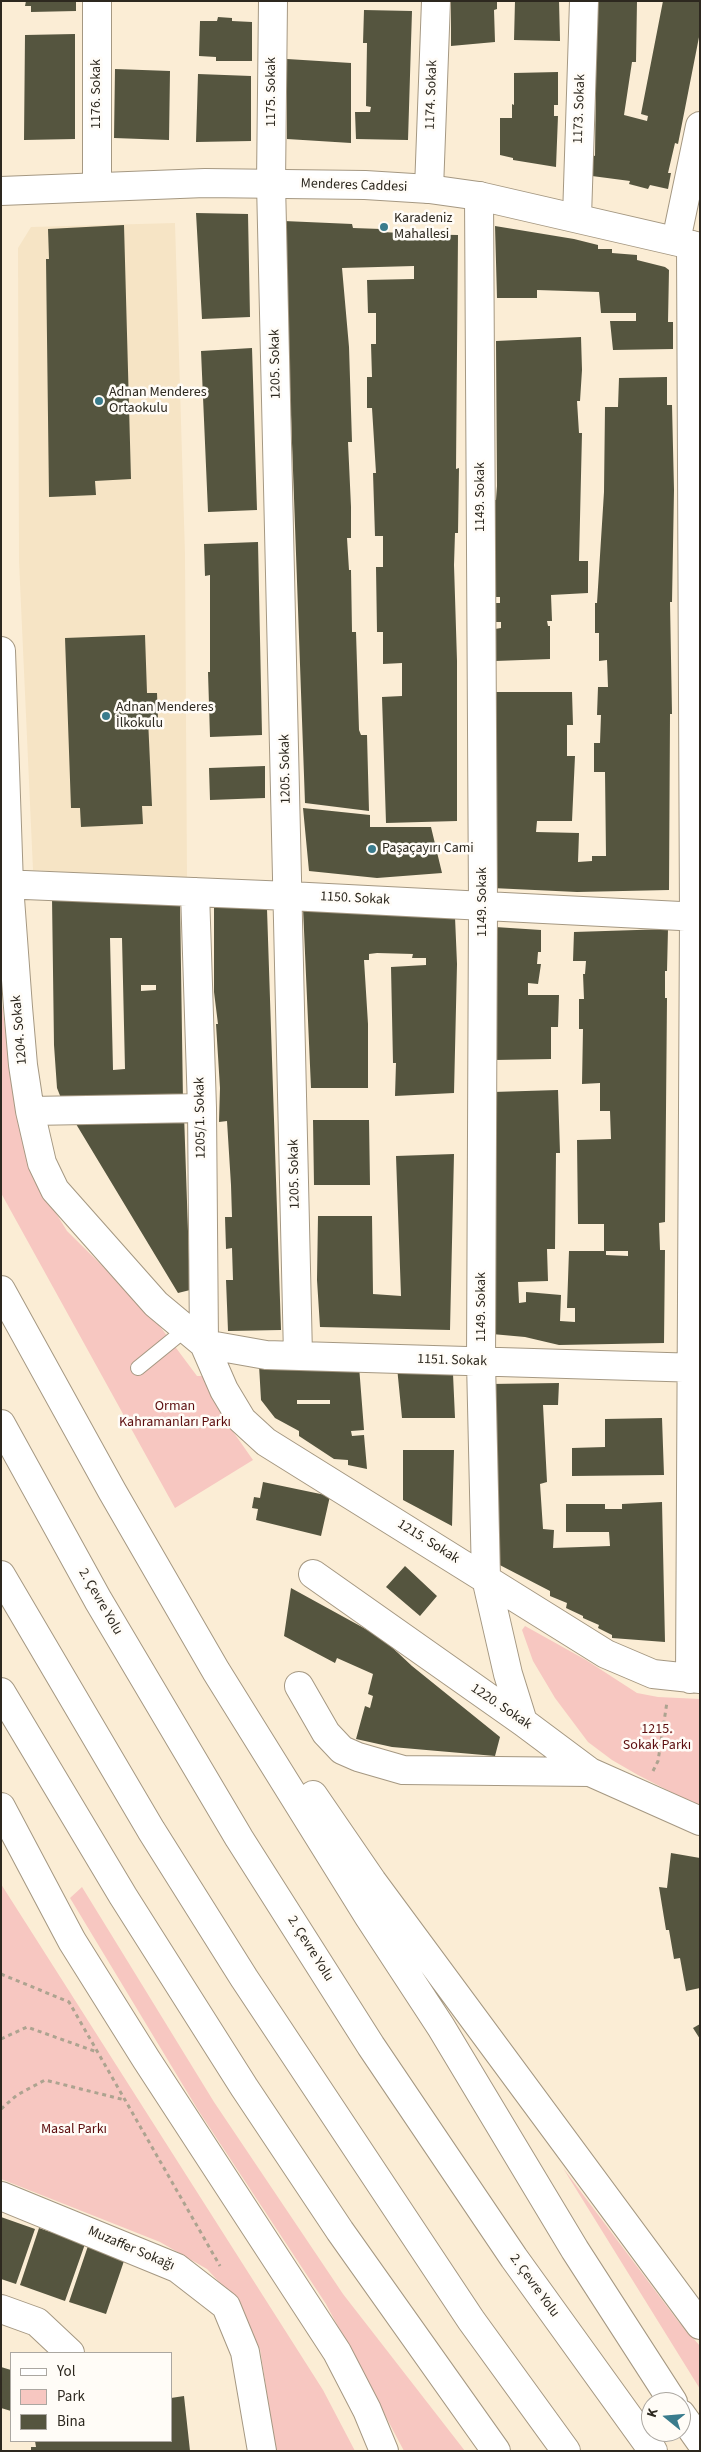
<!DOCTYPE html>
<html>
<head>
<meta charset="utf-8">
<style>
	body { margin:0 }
	#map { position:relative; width:701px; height:2452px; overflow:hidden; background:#fbedd5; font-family:"Source Sans 3",sans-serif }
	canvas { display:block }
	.frame { position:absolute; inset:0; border:2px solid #2d281f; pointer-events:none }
	.legend { position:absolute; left:10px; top:2352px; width:162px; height:90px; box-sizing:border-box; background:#fffcf7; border:1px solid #aba7a1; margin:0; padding:6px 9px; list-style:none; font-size:15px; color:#2d281f }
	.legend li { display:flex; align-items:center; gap:10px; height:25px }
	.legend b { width:25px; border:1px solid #aba7a1 }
	.north { position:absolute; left:641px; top:2392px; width:50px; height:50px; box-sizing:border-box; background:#fffcf7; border:1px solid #aba7a1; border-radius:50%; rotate:287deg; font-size:14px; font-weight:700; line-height:20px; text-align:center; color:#2d281f }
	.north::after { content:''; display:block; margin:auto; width:18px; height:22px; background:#3a7c8d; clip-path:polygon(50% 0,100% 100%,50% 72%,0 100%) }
</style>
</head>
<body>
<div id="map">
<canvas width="701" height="2452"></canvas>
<div class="frame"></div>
<ul class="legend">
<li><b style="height:6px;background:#fff"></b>Yol</li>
<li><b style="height:14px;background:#f7c7c1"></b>Park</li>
<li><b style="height:14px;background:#55553f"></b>Bina</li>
</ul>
<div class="north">K</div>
</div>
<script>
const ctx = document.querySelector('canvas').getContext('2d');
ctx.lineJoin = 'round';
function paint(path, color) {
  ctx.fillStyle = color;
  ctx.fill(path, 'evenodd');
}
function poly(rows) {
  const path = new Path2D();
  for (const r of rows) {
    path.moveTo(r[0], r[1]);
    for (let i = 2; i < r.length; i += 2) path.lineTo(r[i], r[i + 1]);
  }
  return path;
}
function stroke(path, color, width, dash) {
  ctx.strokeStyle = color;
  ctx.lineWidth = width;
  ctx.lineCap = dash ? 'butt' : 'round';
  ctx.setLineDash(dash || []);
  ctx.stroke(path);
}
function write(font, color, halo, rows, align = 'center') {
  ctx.font = font + ' "Source Sans 3",sans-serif';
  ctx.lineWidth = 5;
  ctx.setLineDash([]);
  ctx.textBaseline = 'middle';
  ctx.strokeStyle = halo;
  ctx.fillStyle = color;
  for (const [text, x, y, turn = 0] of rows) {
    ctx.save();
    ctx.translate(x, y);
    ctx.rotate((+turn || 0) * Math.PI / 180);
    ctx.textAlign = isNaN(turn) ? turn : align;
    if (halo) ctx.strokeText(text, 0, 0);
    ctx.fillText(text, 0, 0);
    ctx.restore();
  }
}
paint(poly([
	[175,223,185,554,187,880,33,870,19,561,18,248,31,227]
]), '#f6e4c5');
paint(poly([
	[1,996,16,1114,36,1181,67,1231,150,1313,197,1376,207,1376,227,1423,253,1460,175,1508,1,1193],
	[525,1626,586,1660,637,1693,658,1697,700,1699,700,1807,638,1775,612,1760,588,1742,555,1698,533,1661,522,1630],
	[1,1884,323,2390,355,2451,276,2451,260,2349,234,2298,207,2269,160,2242,1,2179],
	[82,1887,214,2102,343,2294,465,2451,404,2451,326,2304,198,2110,70,1898],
	[563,2168,678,2321,700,2346,700,2389]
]), '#f7c7c1');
paint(poly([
	[26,1,76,1,76,11,31,12,31,6,25,6],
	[451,1,497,1,497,9,494,10,495,42,451,46],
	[515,1,559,1,560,41,514,40],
	[597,1,637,1,636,62,632,62,624,115,647,121,648,116,641,114,663,1,700,1,700,32,678,144,675,143,668,173,671,173,668,189,650,185,648,189,629,184,630,181,592,176,592,155,595,156],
	[364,10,412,11,408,140,356,139,355,112,370,112,371,107,366,106,367,43,363,43],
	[218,17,232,18,232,21,252,22,252,61,216,61,216,57,199,56,200,21,217,21],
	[75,34,75,139,24,140,25,35],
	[287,59,351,63,351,143,287,139],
	[115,69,170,71,169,140,114,138],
	[558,72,558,105,554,105,554,116,558,116,556,167,513,160,513,158,500,155,500,118,512,118,512,104,514,105,514,73],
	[198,74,251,76,251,141,196,142],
	[196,213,248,214,250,317,202,319],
	[284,221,352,224,353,228,381,229,381,232,402,233,402,234,458,235,456,469,459,468,458,533,455,533,454,565,457,661,457,821,386,823,382,697,402,696,402,663,383,664,383,632,377,632,376,567,383,567,383,536,375,536,373,473,376,473,374,440,372,408,367,408,367,377,372,377,371,344,376,344,376,313,368,313,367,280,414,279,414,266,342,268,349,347,352,442,348,442,351,507,351,538,347,538,349,570,351,570,352,632,356,632,359,730,361,735,367,735,369,811,305,803],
	[124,225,131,479,95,481,96,495,49,497,46,259,49,259,48,229],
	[495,226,574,239,598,245,598,249,612,249,612,253,637,255,637,260,665,267,669,270,668,322,673,322,673,349,613,350,610,321,636,321,636,313,601,313,599,292,537,290,537,298,497,298],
	[581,337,582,370,580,401,577,401,579,433,582,433,579,561,588,561,588,593,551,595,552,621,547,621,548,626,550,626,550,659,495,661,495,629,501,628,501,622,496,622,496,603,500,603,500,597,496,597,493,500,496,500,497,486,496,341],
	[252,348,257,510,208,512,201,351],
	[667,377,667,405,672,405,674,490,672,602,670,602,672,714,670,714,669,890,577,892,492,888,494,692,572,692,573,725,567,725,567,756,575,756,572,821,537,821,536,832,579,833,578,862,592,861,592,856,606,856,605,772,594,772,594,743,600,743,601,715,597,715,598,687,608,687,607,660,599,661,599,633,595,633,595,603,597,603,604,492,605,407,618,407,619,378],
	[258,542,262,735,210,737,208,672,210,672,210,575,205,576,204,544],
	[145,635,147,693,157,693,158,719,148,719,152,806,142,806,143,824,81,827,80,808,71,808,65,638],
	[265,766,265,798,210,800,209,768],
	[303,808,370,815,370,827,431,827,442,873,377,878,309,871],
	[52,898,180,900,183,1102,63,1103,57,1088,54,1045],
	[110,938,122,938,125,1069,113,1070],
	[141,985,156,985,156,990,141,991],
	[214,905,267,909,281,1330,228,1331,226,1280,233,1280,232,1248,226,1249,225,1217,232,1217,231,1185,227,1121,219,1122,220,1088,216,1024,218,1024,214,992],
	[303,908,455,917,457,964,454,1093,395,1096,396,1063,393,1063,391,967,426,965,426,958,412,958,413,954,377,953,369,954,369,960,364,960,368,1024,368,1088,311,1088],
	[495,927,541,930,541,952,538,952,537,964,541,964,538,984,528,983,528,995,559,995,558,1027,551,1027,551,1059,494,1060],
	[668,929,667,971,665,971,665,998,667,998,665,1222,659,1223,660,1250,665,1250,664,1343,559,1345,525,1337,492,1334,493,1092,558,1090,560,1153,556,1153,555,1249,547,1249,548,1281,518,1282,519,1303,526,1302,526,1292,561,1295,560,1321,575,1322,575,1308,567,1308,569,1251,604,1251,604,1224,578,1224,577,1140,611,1139,610,1111,600,1111,600,1083,582,1084,583,1029,579,1029,579,999,584,999,583,974,585,974,586,961,573,961,574,932],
	[606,1251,628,1251,628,1256,606,1255],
	[70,1114,184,1114,190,1290,178,1293],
	[313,1120,369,1120,370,1185,314,1185],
	[454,1154,450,1330,320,1327,317,1280,318,1216,372,1216,373,1294,401,1296,396,1156],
	[259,1365,359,1366,364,1430,351,1431,352,1436,364,1435,367,1469,348,1465,348,1460,334,1459,299,1436,299,1431,275,1418,261,1400],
	[297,1400,330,1400,330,1404,297,1404],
	[397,1367,453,1374,455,1418,402,1418],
	[559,1383,558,1405,543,1405,547,1482,540,1484,543,1529,554,1530,553,1548,610,1546,609,1532,566,1532,566,1504,605,1504,605,1509,622,1509,622,1504,662,1502,665,1642,612,1638,612,1635,598,1628,599,1625,583,1618,583,1616,566,1608,567,1603,550,1596,550,1591,492,1561,490,1384],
	[662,1418,664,1475,572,1476,572,1448,605,1447,605,1419],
	[403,1450,454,1450,452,1526,403,1500],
	[263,1482,330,1496,321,1536,256,1520,258,1509,252,1508,254,1497,260,1498],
	[405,1566,437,1596,420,1616,386,1587],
	[291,1588,382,1638,412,1666,500,1737,495,1756,392,1747,356,1739,365,1706,370,1708,373,1696,368,1694,373,1674,337,1658,335,1663,284,1636],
	[671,1853,700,1858,700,1988,686,1991,680,1958,674,1959,669,1930,666,1930,659,1887,667,1888],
	[700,2024,700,2039,693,2028],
	[1,2217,35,2229,16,2284,1,2279],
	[39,2228,85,2244,65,2301,20,2285],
	[88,2246,125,2258,106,2314,69,2302],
	[1,2367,11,2370,11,2411,1,2408],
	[184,2396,190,2451,31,2451,31,2447,36,2447,35,2441,171,2441,171,2398]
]), '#55553f');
const service = poly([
	[138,1368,186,1329]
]);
const minor = poly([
	[97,1,97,187],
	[273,1,271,183,298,1355],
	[429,189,436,1],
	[479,196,483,905,481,1362,486,1578,508,1674,523,1722],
	[577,217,584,1],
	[676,241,700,126],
	[1,651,9,885,18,1007,23,1065,30,1111,42,1163,55,1190,156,1304,204,1344,266,1355,700,1368],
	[1,884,289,896,700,917],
	[195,892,202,1108,204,1344,224,1390,242,1420,266,1442,606,1654,653,1674,700,1679],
	[30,1111,202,1108],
	[313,1574,523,1722,590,1772,700,1821],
	[690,1679,694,917,691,245],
	[299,1686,326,1733,342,1750,358,1757,403,1770,590,1772],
	[1,2196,177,2268,226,2306,245,2352,262,2451],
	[1,2309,37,2322,70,2353]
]);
const tertiary = poly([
	[1,191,205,183,365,185,429,189,479,196,700,247]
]);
const motorway = poly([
	[1,1290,112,1491,216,1671,369,1917,441,2027,575,2250,673,2402],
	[1,1424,98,1600,239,1838,371,2046,514,2258,653,2451],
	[1,1575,151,1830,244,1978,471,2320,566,2451],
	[1,1692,123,1896,244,2087,340,2231,496,2451],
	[313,1795,372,1881,700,2325],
	[1,1807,72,1941,146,2059,337,2352,367,2410,384,2451],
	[681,2414,700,2441]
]);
stroke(service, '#a59882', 16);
stroke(minor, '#a59882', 30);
stroke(tertiary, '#a59882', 30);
stroke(motorway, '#a59882', 30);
stroke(poly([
	[653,1771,658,1761,667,1702],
	[1,1974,69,2002,220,2266],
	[1,2039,27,2027,97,2052],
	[1,2109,17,2095,45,2080,125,2100]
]), '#ada390', 3, [4, 4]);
stroke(service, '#fff', 14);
stroke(minor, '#fff', 28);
stroke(tertiary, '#fff', 28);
stroke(motorway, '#fff', 28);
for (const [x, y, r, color] of [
	[384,227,5,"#3a7c8d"],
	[99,401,5,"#3a7c8d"],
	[106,716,5,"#3a7c8d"],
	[372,849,5,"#3a7c8d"]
]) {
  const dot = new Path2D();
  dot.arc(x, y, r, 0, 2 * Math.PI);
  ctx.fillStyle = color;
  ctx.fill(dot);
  stroke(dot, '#fffcf7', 2);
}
write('14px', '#2d281f', '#fffcf7', [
	["1175. Sokak",272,92,-90],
	["1176. Sokak",97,94,-90],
	["1174. Sokak",432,95,-88],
	["1173. Sokak",580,109,-88],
	["Menderes Caddesi",354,186,2],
	["1205. Sokak",276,364,-91],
	["1149. Sokak",481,497,-90],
	["1205. Sokak",286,769,-91],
	["1150. Sokak",355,899,3],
	["1149. Sokak",483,902,-90],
	["1204. Sokak",20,1030,-95],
	["1205/1. Sokak",201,1118,-91],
	["1205. Sokak",295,1174,-91],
	["1149. Sokak",482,1307,-90],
	["1151. Sokak",452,1361,2],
	["1215. Sokak",428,1542,32],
	["2. Çevre Yolu",100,1602,60],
	["1220. Sokak",501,1707,34],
	["2. Çevre Yolu",310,1949,58],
	["Muzaffer Sokağı",131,2249,23],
	["2. Çevre Yolu",534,2286,54]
]);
write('14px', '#2d281f', '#fffcf7', [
	["Karadeniz",394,219],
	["Mahallesi",394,235],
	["Adnan Menderes",109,393],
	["Ortaokulu",109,409],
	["Adnan Menderes",116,708],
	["İlkokulu",116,724],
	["Paşaçayırı Cami",382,849]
], 'left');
write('14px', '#5c0d0e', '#fffcf7', [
	["Orman",175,1407],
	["Kahramanları Parkı",175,1423],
	["1215.",657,1730],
	["Sokak Parkı",657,1746],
	["Masal Parkı",74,2130]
]);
</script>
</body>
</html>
